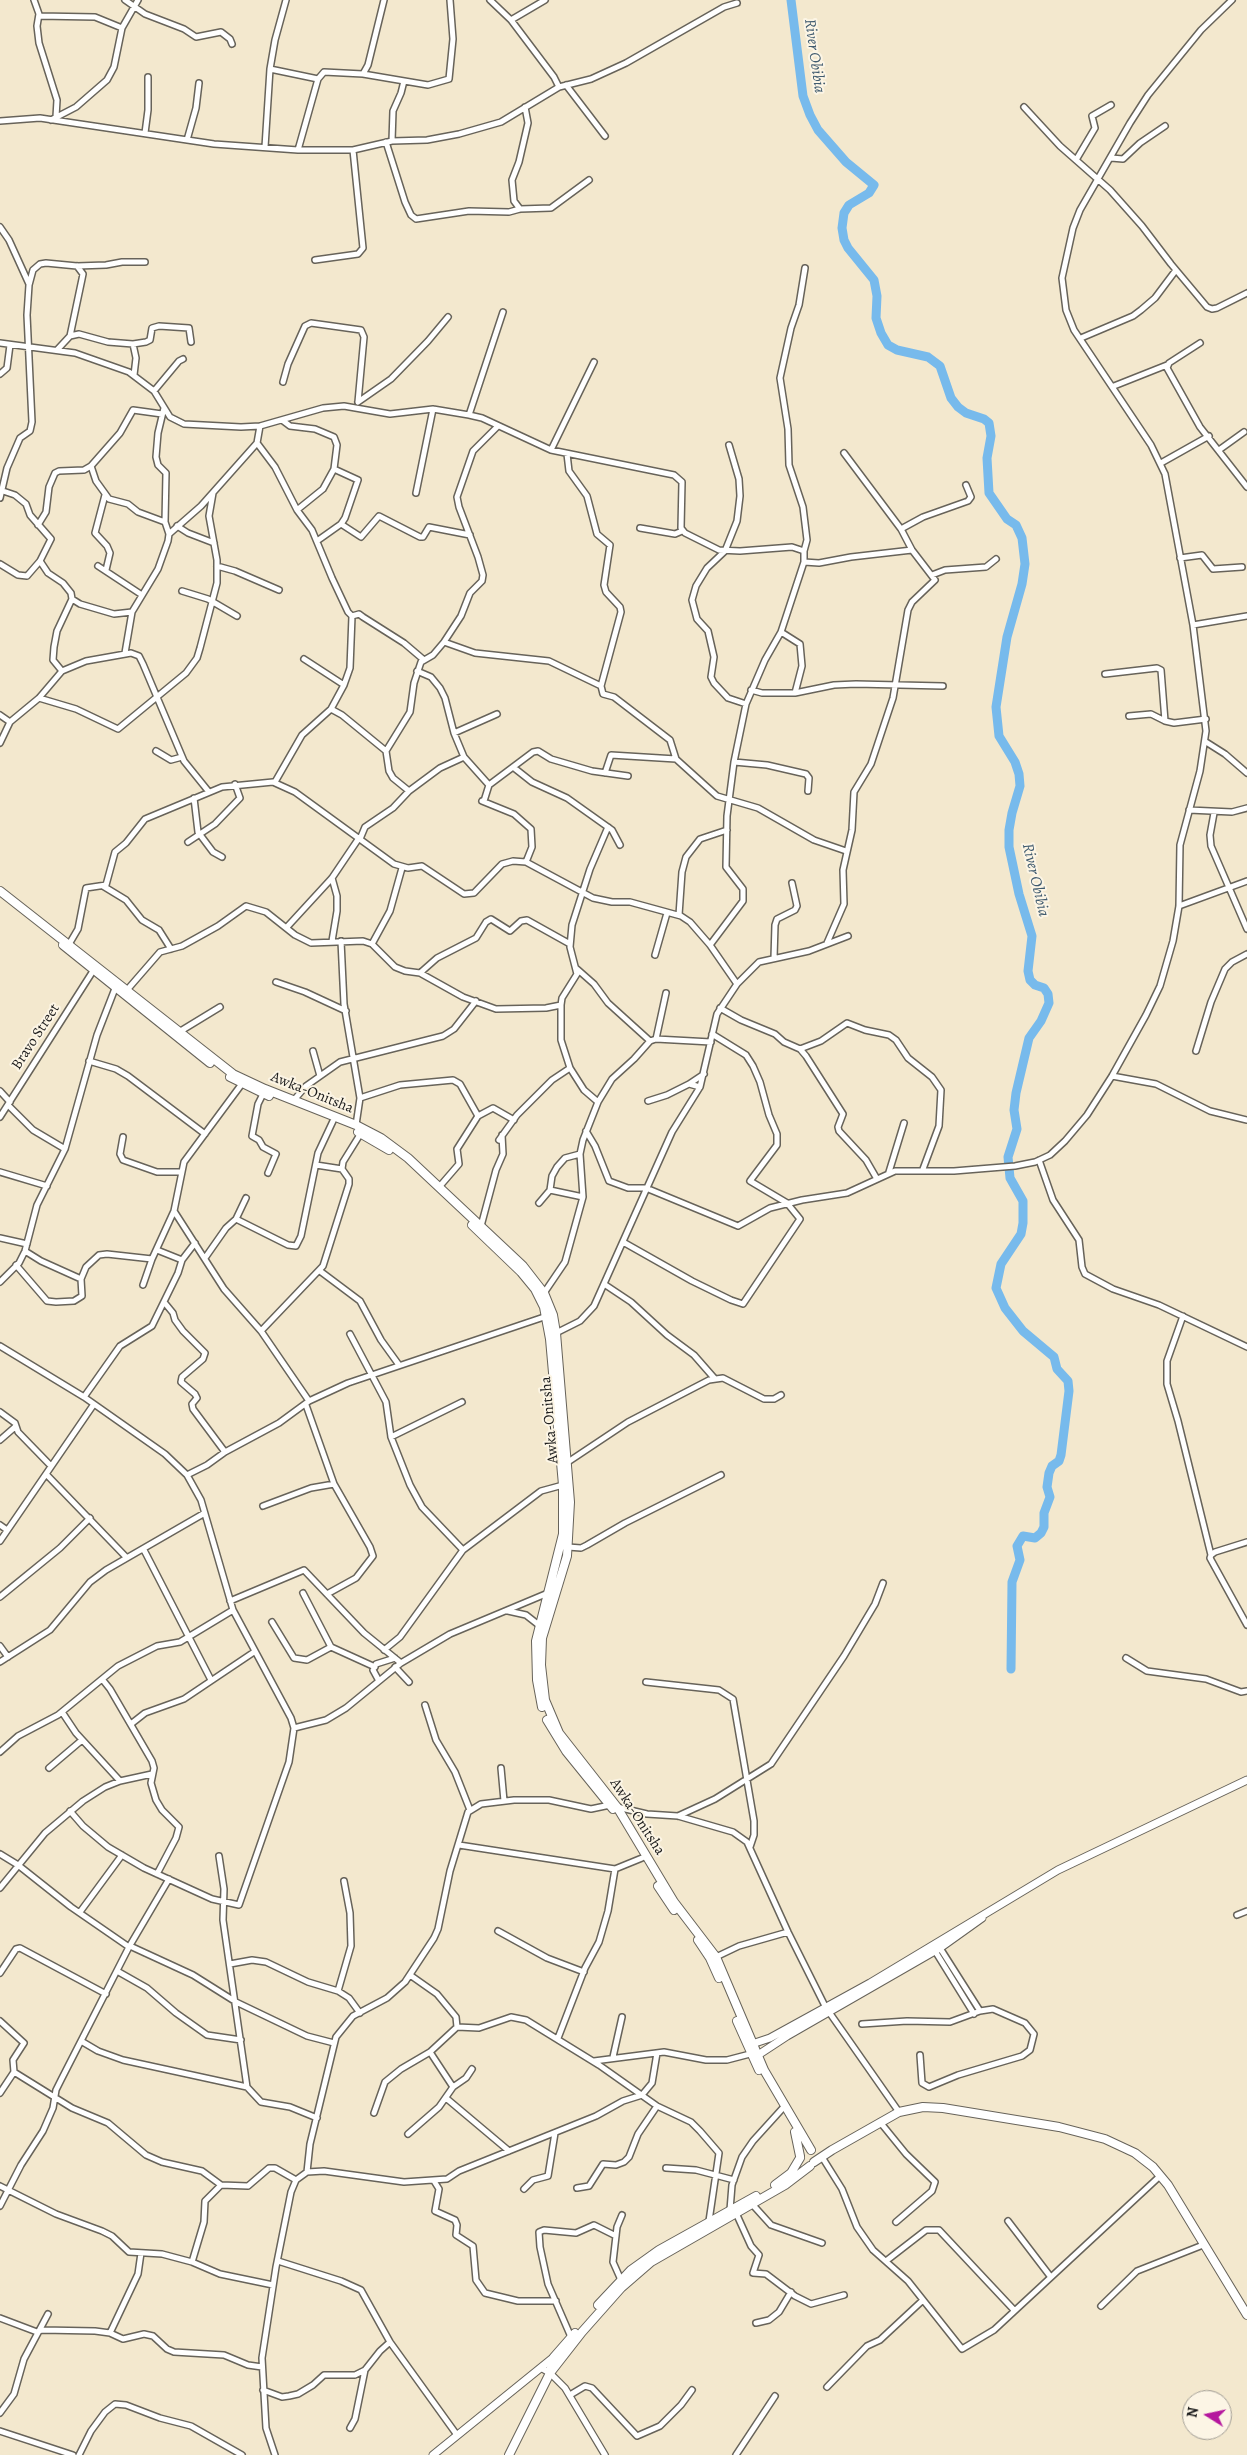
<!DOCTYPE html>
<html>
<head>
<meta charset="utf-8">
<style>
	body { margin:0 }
	#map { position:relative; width:1247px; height:2455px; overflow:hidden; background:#f3e8ce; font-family:Alegreya,serif }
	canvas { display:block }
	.north { position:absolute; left:1182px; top:2390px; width:50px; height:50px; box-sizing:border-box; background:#fcf5e5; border:1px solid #a29e95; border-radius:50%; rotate:280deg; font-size:14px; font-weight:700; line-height:20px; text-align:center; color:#1c1c1c }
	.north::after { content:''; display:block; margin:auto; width:18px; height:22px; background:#b5179e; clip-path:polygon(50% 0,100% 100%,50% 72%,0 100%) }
</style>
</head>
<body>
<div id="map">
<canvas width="1247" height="2455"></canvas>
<div class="north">N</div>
</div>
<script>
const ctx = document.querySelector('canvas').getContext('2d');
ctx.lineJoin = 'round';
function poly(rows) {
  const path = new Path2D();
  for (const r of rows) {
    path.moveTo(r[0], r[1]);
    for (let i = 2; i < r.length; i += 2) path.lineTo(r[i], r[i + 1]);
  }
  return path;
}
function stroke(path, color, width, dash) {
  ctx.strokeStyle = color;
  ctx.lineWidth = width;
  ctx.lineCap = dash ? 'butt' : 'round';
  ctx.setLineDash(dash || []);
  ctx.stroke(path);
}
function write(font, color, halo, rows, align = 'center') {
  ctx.font = font + ' Alegreya,serif';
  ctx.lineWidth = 4;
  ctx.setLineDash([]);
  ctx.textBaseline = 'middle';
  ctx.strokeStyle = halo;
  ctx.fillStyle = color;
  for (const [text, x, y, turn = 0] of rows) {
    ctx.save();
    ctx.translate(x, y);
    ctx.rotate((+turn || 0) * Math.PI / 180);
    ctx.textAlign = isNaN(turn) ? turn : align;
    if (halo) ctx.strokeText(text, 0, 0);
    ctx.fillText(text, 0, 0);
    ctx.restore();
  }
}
stroke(poly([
	[791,0,803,96,810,115,818,130,846,162,874,185,869,193,849,205,844,213,842,228,844,240,848,248,874,280,877,296,876,318,881,333,888,345,897,350,928,357,940,366,951,398,958,407,966,413,984,419,989,423,991,436,987,458,989,493,1007,519,1016,525,1022,538,1025,564,1022,584,1007,637,996,707,999,736,1015,762,1019,774,1020,786,1012,813,1009,830,1009,847,1019,894,1032,936,1028,971,1030,980,1035,985,1044,988,1048,994,1049,1003,1041,1021,1029,1038,1016,1093,1014,1110,1017,1129,1008,1157,1010,1178,1023,1201,1023,1223,1021,1234,1001,1264,996,1288,1005,1308,1023,1331,1054,1357,1057,1369,1068,1381,1069,1391,1061,1455,1059,1461,1052,1466,1049,1473,1047,1487,1050,1497,1044,1513,1044,1527,1041,1533,1035,1538,1023,1536,1017,1546,1020,1560,1012,1582,1011,1669]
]), '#77baec', 9);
const minor = poly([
	[34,0,39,14,37,26,39,43,57,100,56,117],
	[125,0,145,14,184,29,196,37,221,32,230,39,232,44],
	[490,0,511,20,554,77,559,87],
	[39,16,95,17,122,28],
	[511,20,545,0],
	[270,69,318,79],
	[363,74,368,65,384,0],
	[566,85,605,136],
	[1024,107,1060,146,1110,190,1142,226,1171,264,1207,307,1212,309,1217,308,1247,293],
	[51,120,76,107,107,80,114,67,122,28,138,0],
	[0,121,40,118,214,144,298,150,353,150,392,141,427,140,459,134,501,122,559,87,591,79,626,63,724,7,737,3],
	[145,133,148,110,148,77],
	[187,140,196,108,199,83],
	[392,141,393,111,401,93,404,81],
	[386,142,405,202,411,215,416,219,469,211,509,212,520,209,551,208,589,180],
	[265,147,270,69,275,40,286,0],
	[298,150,318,79,324,72,363,74,428,85,449,79,453,39,450,0],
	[1111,158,1123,159,1140,143,1165,126],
	[1076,160,1095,128,1092,116,1111,105],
	[520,209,514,201,512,180,519,162,528,123,525,107],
	[0,227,9,240,29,284],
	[315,260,358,254,363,248,353,150],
	[70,336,82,279,83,274,77,266],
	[1081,338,1133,316,1141,310,1155,298,1176,270],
	[0,343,75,353,129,372,154,391,170,417,184,424,241,427,260,426,323,408,344,406,390,414,433,409,469,415,482,418,551,450,674,475,682,482,681,528,685,533,719,550,740,551,792,547,804,551,804,562,781,632,765,660,746,704,734,762,727,816,726,867,743,889,743,901,710,945],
	[1200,343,1169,363,1167,368,1200,427,1247,487],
	[133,344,136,358,134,375],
	[57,350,70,336,79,334,108,342,133,344,146,342,150,340,152,328,159,326,189,328,191,342],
	[0,374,7,368,10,345],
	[283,382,288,364,305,326,311,323,361,330,364,337,358,402],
	[1114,386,1167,365],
	[154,391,179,361,183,359],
	[358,402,391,379,428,341,448,317],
	[469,415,503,312],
	[282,420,290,426,315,429,334,437,337,445,334,469],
	[257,443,275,467,297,510,312,530,332,578,348,612,352,616,350,668,344,685,331,709,302,735,275,782],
	[729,445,739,479,740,496,737,521,725,551,707,568,696,586,692,600,697,619,708,631,714,657,711,677,714,683,728,698,746,704],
	[551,450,594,362],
	[1219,450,1244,432],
	[567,454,569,471,587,496,597,534,610,545,604,585,606,592,620,607,621,612,601,686,603,694,614,697,670,740,676,759,717,796,758,808,814,840,846,851],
	[1161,463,1209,436],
	[91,466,96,481,109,499,128,504,138,512,165,522],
	[416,493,433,409],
	[105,495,95,533,107,546,110,553,106,570],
	[0,498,7,468,20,438,30,431,32,422,27,315,29,285,33,270,40,264,46,263,77,266,106,265,122,262,145,262],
	[297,510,323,489,334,469,358,480,345,518,341,524,317,541],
	[341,524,361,537,379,516,420,537,423,537,429,527,470,535],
	[38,525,46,512,49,487,55,473,59,471,84,470,91,466,120,433,133,410,162,414],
	[177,526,188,533,214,543],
	[640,528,675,534,682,531],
	[901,529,923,517,968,501,971,497,966,485],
	[169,534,201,506,257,443,260,426],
	[804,551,807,540,803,507,789,465,788,429,780,378,791,328,799,305,805,268],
	[1180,558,1202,555,1213,569,1242,567],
	[40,561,48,573,63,583,71,593,72,599,80,604,114,614,132,612],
	[804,562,819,563,851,557,912,550],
	[0,564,18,575,27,576,40,561,51,539,30,515,26,504,15,495,3,491],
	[98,566,142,595],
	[217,566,235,571,279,590],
	[932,575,945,570,986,567,996,559],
	[182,591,208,599,237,616],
	[352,616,359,614,363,617,404,643,424,660],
	[1193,625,1247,616],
	[781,632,800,644,802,666,795,693],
	[444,642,475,653,549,661,601,686],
	[125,653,132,612,158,569,168,541,169,534,165,522,166,473,158,465,156,457,158,433,164,408],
	[304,659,344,685],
	[62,671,53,660,54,647,57,631,72,599],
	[417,671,431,677,440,688,445,698,454,733,464,757,489,785],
	[1105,674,1157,668,1161,670,1165,721,1174,723,1206,719],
	[751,690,762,693,795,693,834,685,856,684,943,686],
	[39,698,76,709,118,729,186,673,197,658,200,648,217,583,217,560,209,516,213,493],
	[331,709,342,715,386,751],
	[0,715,10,722],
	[1129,716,1151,714,1165,721],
	[454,733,497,714],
	[1206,742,1225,754,1247,773],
	[0,743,10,722,39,698,62,671,86,661,131,653,139,656,143,664,184,761,209,792],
	[156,751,171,760,182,757],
	[734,762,767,765,806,774,809,778,808,791],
	[513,767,532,782,567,798,612,830,620,845],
	[605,773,611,755,676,759],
	[409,791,393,778,389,771,386,751,410,712,414,683,421,662,433,655,444,642,461,616,470,593,482,581,483,575,478,557,459,507,457,497,473,451,498,426],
	[194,798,198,832,213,852,222,857],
	[482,801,514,814,531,829,532,847,526,862],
	[484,801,489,785,533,752,538,751,551,759,592,771,628,776],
	[1189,810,1232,812,1247,808],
	[1214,813,1210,835,1211,846,1247,929],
	[360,839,365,827,393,808,409,791,440,768,464,757],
	[188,842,215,824,240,798,235,784],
	[332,878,337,896,337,911,332,941],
	[103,886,126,900,142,920,159,930,171,949],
	[1179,906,1247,881],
	[679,915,682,872,686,857,700,839,727,830],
	[287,927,332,878,359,838],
	[341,941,344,1004,360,1098,356,1125],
	[827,943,844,904,843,870,852,830,854,792,871,764,893,698,908,610,912,602,935,580,912,550,901,529,844,453],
	[372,944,390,911,402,868],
	[68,946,78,929,86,888,106,885,115,852,126,843,145,819,222,787,273,782,295,792,394,864,408,868,422,866,464,894,474,893,502,864,513,861,526,862,593,898,612,902,630,902,681,916,690,922,710,945,737,984],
	[655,955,667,913],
	[774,958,775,925,777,919,795,910,797,906,792,883],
	[577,969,594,984,608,1003,650,1041],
	[420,973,437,958,476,938,486,922,491,919,510,931,521,921,527,920,570,944],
	[276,982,305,992,346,1011],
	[127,990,160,952,182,946,218,926,246,906,266,912,295,935,311,943,363,941,372,944,395,967,405,971,420,973,463,997,496,1009,546,1008,561,1005],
	[720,1008,741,1020,775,1034,784,1042,800,1049,806,1056,843,1114,838,1127,839,1131,866,1160,877,1179],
	[179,1032,220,1007],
	[656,1039,666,993],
	[800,1049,821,1041,847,1023,865,1030,889,1035,896,1040,908,1058,932,1077,941,1090,939,1126,923,1169],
	[313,1051,320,1076],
	[1196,1051,1211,1002,1225,969,1232,962,1247,954],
	[89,1061,116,1069,128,1076,205,1134],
	[1112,1076,1156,1084,1210,1111,1247,1120],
	[244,1081,184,1162,174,1211,224,1289,261,1331,309,1401],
	[689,1084,704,1074],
	[0,1091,10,1102],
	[263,1094,258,1104,252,1136,259,1140,263,1147,276,1154,268,1173],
	[360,1098,400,1085,453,1080,460,1084,478,1116],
	[294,1100,306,1086,340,1062,443,1036,454,1029,476,1001],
	[648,1101,667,1095,689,1084,700,1087],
	[598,1102,584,1090,570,1068,561,1040,561,1005,562,998,577,974,570,947,572,925,590,869,608,827],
	[8,1105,33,1130,65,1149],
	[0,1117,93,971],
	[586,1131,595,1146,609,1181,628,1188,646,1188,738,1226,770,1208,802,1200,847,1193,895,1171,954,1171,1015,1166,1035,1162,1050,1155,1065,1141,1087,1115,1112,1076,1146,1015,1160,986,1173,941,1179,906,1180,845,1200,771,1206,731,1193,625,1165,474,1151,445,1074,330,1066,310,1062,278,1073,228,1080,210,1130,123,1148,95,1201,30,1232,0],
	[123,1137,120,1154,123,1160,157,1172,181,1172],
	[499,1140,517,1115,552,1080,570,1068],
	[1039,1160,1053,1200,1079,1240,1082,1267,1085,1274,1113,1289,1159,1305,1247,1347],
	[316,1165,342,1169],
	[0,1172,47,1186],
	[889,1172,904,1123],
	[440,1186,459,1164,457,1149,478,1116,493,1108,514,1120],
	[550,1190,583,1197],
	[539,1203,550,1190,552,1176,557,1167,565,1158,580,1154],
	[236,1219,288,1245,296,1246,301,1236,318,1153,333,1121],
	[481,1226,496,1170,503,1154,502,1135],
	[0,1238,27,1244],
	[623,1242,692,1281,731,1300,743,1304,800,1219,787,1203,750,1181,777,1145,777,1134,769,1115,760,1082,753,1066,746,1055,712,1034],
	[157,1250,182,1260],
	[25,1251,41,1261,81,1279],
	[205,1258,226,1228,236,1219,246,1198],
	[16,1265,47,1301,56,1302,74,1301,82,1296,81,1279,86,1267,99,1255,107,1254,152,1259],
	[320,1271,360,1301,381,1340,399,1365],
	[0,1282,19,1263,25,1251,37,1205,65,1149,97,1035,116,986],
	[604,1284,631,1302,667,1335,694,1355,715,1379],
	[143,1285,152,1259,174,1211],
	[544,1293,565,1262,583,1197,580,1154,583,1140,598,1102,612,1079,634,1059,650,1041,656,1039,711,1042],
	[164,1302,173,1313,175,1320,183,1331,205,1353,203,1359,182,1377,181,1382,195,1394,197,1398,192,1404,193,1409,225,1452],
	[1183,1316,1167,1361,1167,1384,1178,1421,1211,1555],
	[261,1331,323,1266,349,1184,349,1179,342,1169,343,1162,361,1133],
	[556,1333,580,1321,594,1306,672,1132,700,1087,717,1014,737,984,759,962,809,951,848,936],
	[350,1334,386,1402,391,1437,410,1485,422,1507,463,1550],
	[0,1346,84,1397,165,1454,187,1475,201,1500,233,1610,291,1718,294,1728,289,1762,239,1905,212,1899,144,1868,108,1847,83,1826,70,1811],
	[84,1397,120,1346,152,1326,178,1273,182,1260,195,1243],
	[306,1405,334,1484,370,1547,373,1556,356,1578,327,1594],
	[0,1412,15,1423,18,1432,51,1466],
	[391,1437,462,1402],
	[0,1440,15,1427],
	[568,1462,628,1422,709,1380,723,1378,764,1399,774,1399,781,1395],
	[46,1474,126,1557],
	[187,1475,207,1465,225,1452,279,1423,309,1401,348,1383,547,1316],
	[263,1506,311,1488,334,1484],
	[0,1525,7,1530],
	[0,1541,94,1404],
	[1247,1542,1215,1552,1211,1555,1210,1558,1247,1625],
	[568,1547,581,1548,587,1545,625,1523,721,1475],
	[144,1550,211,1680],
	[303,1593,331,1647],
	[0,1597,60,1548,90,1518],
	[230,1601,304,1570,364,1633,401,1663],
	[508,1611,526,1615,540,1626],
	[272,1622,294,1658,307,1660,331,1647,375,1667],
	[0,1646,8,1657],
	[384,1650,400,1637,463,1550,541,1491,563,1485],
	[1126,1658,1147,1671,1206,1679,1241,1692,1247,1691],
	[0,1662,50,1630,90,1582,106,1570,203,1514],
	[395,1667,409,1682],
	[102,1679,110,1689,152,1761,154,1768,151,1783,156,1800,162,1810,179,1827,176,1838,157,1874],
	[379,1681,373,1670,376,1664,395,1658],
	[646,1682,719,1690,733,1699,754,1821,754,1835,750,1847],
	[425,1705,436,1740,455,1772,470,1810],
	[62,1712,76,1733,120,1781],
	[131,1724,145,1713,184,1699,254,1652],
	[294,1728,326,1720,346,1708,401,1663,450,1634,548,1593],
	[0,1752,18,1736,58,1715,118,1666,157,1646,180,1642,233,1610],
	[49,1768,82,1740],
	[501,1768,504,1801],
	[617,1807,647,1814,678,1816,733,1832,747,1842,788,1932,826,2008],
	[678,1816,715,1799,771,1764,844,1656,875,1604,883,1583],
	[459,1845,615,1869,642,1858],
	[0,1854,18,1865,71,1907,129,1947],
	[219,1856,224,1889,223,1920,247,2087,261,2102,290,2107,317,2118],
	[0,1888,45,1833,83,1801,105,1787,120,1781,152,1774],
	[80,1912,122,1855],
	[1237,1915,1247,1911],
	[498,1931,547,1958,584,1972],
	[130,1946,193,1975,236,2002,307,2036,334,2043],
	[940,1948,980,2011],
	[935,1951,974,2014],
	[716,1957,739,1946,788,1932],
	[230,1964,252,1960,266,1962,308,1982,338,1991,349,1998,360,2013],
	[117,1971,147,1988,176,2013,207,2035,241,2040],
	[0,1973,16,1949,20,1948,106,1994],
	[410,1975,437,1994,456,2017,457,2027],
	[338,1991,351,1946,350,1913,344,1881],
	[829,2012,899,2112],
	[0,2021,24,2043,13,2060,14,2072,0,2093],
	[862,2024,907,2021,950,2022,980,2011,993,2009,1025,2023,1034,2034,1030,2050,1022,2056,958,2075,929,2087,922,2083,920,2055],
	[558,2038,585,1968,599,1942,608,1911,615,1869],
	[81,2041,98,2051,123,2060,247,2087],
	[430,2052,453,2087],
	[613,2057,622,2017],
	[594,2061,664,2052,706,2060,727,2060,750,2054],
	[14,2072,72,2108,108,2123,146,2155,162,2162,202,2171,221,2185,248,2186,269,2168,275,2168,296,2180],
	[446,2098,509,2151],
	[374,2113,385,2082,401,2069,430,2052,457,2027,479,2028,511,2017,526,2020,599,2065,657,2106,691,2122,700,2131,719,2153,709,2221],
	[880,2122,906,2154,935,2182,932,2191,896,2222],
	[408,2134,439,2107,453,2087,466,2078,472,2069],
	[822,2157,842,2189,857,2227,873,2250,908,2281,962,2349,994,2330,1160,2176],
	[666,2168,696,2170,734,2180],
	[307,2172,310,2144,336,2037,353,2016,387,1998,405,1982,434,1938,438,1929,450,1871,468,1812,481,1804,514,1800,549,1800,591,1809,610,1805],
	[434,2181,439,2189,435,2211,455,2220,457,2225,456,2235,473,2246,476,2280,485,2293,518,2301,556,2301],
	[0,2186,56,2214,102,2231,112,2236,129,2252,162,2254,192,2262,220,2274,273,2285],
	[577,2188,589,2186,603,2164,616,2165,624,2162,629,2157,638,2134,657,2106],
	[524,2189,533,2180,548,2176,555,2133],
	[752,2204,771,2225,822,2243],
	[0,2206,21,2165,43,2131,53,2108,56,2090,61,2080,129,1947,169,1879],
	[730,2210,732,2185,742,2157,753,2141,782,2109],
	[736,2213,751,2246,759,2255,753,2273,766,2274,795,2296,811,2304,844,2295],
	[1008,2221,1050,2276],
	[278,2261,341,2281,361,2290,390,2342,457,2435],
	[886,2261,926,2230,939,2230,1014,2310],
	[192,2262,204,2222,205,2201,221,2185],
	[621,2280,613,2262,617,2227,622,2215],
	[1101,2306,1137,2271,1203,2245],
	[0,2318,37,2332,42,2330,95,2331,110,2333,123,2339,144,2334,153,2336,167,2349,174,2352,224,2355,248,2365,262,2367],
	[756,2323,769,2320,779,2312,791,2292],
	[110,2333,138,2274,141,2253],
	[571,2337,548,2284,540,2247,539,2232,544,2230,576,2233,594,2225,616,2236],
	[827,2387,867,2346,880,2340,923,2300],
	[263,2390,282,2397,289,2396,298,2394,313,2385,324,2375,355,2375,365,2370,380,2351,390,2342],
	[570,2395,585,2386,592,2388,637,2436,660,2426,681,2405,692,2390],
	[0,2413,14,2394,24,2359,48,2314],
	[350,2428,355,2419,365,2370],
	[0,2431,73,2455],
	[79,2455,91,2431,105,2412,115,2404,126,2405,160,2418,191,2426,242,2455],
	[275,2455,266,2428,262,2358,276,2267,291,2192,296,2180,307,2172,324,2171,404,2182,447,2179,459,2171,596,2116,623,2101,642,2095,652,2083,657,2053],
	[736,2455,775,2396]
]);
const tertiary = poly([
	[541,2368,550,2373,565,2388,605,2455]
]);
const secondary = poly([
	[749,2045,770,2038,870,1983,1058,1870,1247,1780],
	[755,2057,787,2036,940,1948,982,1918],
	[433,2455,554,2357]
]);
const primary = poly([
	[0,891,233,1074,265,1089,356,1125,381,1138,408,1158,523,1266,544,1293,553,1315,556,1333,570,1502,567,1556,542,1638,541,1665,545,1700,559,1733,617,1807,674,1902,716,1957,764,2070,811,2150],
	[63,945,210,1063],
	[230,1077,269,1096],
	[358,1132,389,1150],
	[472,1225,521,1272,535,1289,544,1307,550,1339,563,1485,563,1534,536,1641,537,1680,542,1707],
	[547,1720,566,1751,613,1809],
	[658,1886,674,1910],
	[698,1940,710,1958,719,1978],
	[737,2021,759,2070],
	[795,2132,800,2156],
	[814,2162,832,2150,899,2112,923,2107,943,2108,1059,2127,1105,2139,1135,2153,1153,2167,1168,2185,1247,2315],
	[775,2185,791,2173,800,2158],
	[598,2305,631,2270,659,2250,756,2196],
	[550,2371,554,2357,575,2333],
	[509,2455,550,2373,582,2332,621,2288,651,2262,785,2185,810,2166]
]);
stroke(minor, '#67635a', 8);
stroke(tertiary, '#67635a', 8);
stroke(secondary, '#67635a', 9);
stroke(primary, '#67635a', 10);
stroke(minor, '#fff', 5);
stroke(tertiary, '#fff', 5.5);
stroke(secondary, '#fff', 7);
stroke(primary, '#fff', 8);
write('15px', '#1c1c1c', '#fcf5e5', [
	["Bravo Street",36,1037,-57],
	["Awka-Onitsha",312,1093,22],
	["Awka-Onitsha",550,1420,-95],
	["Awka-Onitsha",637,1817,57]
]);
write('italic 16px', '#405b6f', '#fcf5e5', [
	["River Obibia",814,56,82],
	["River Obibia",1035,880,77]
]);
</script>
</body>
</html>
